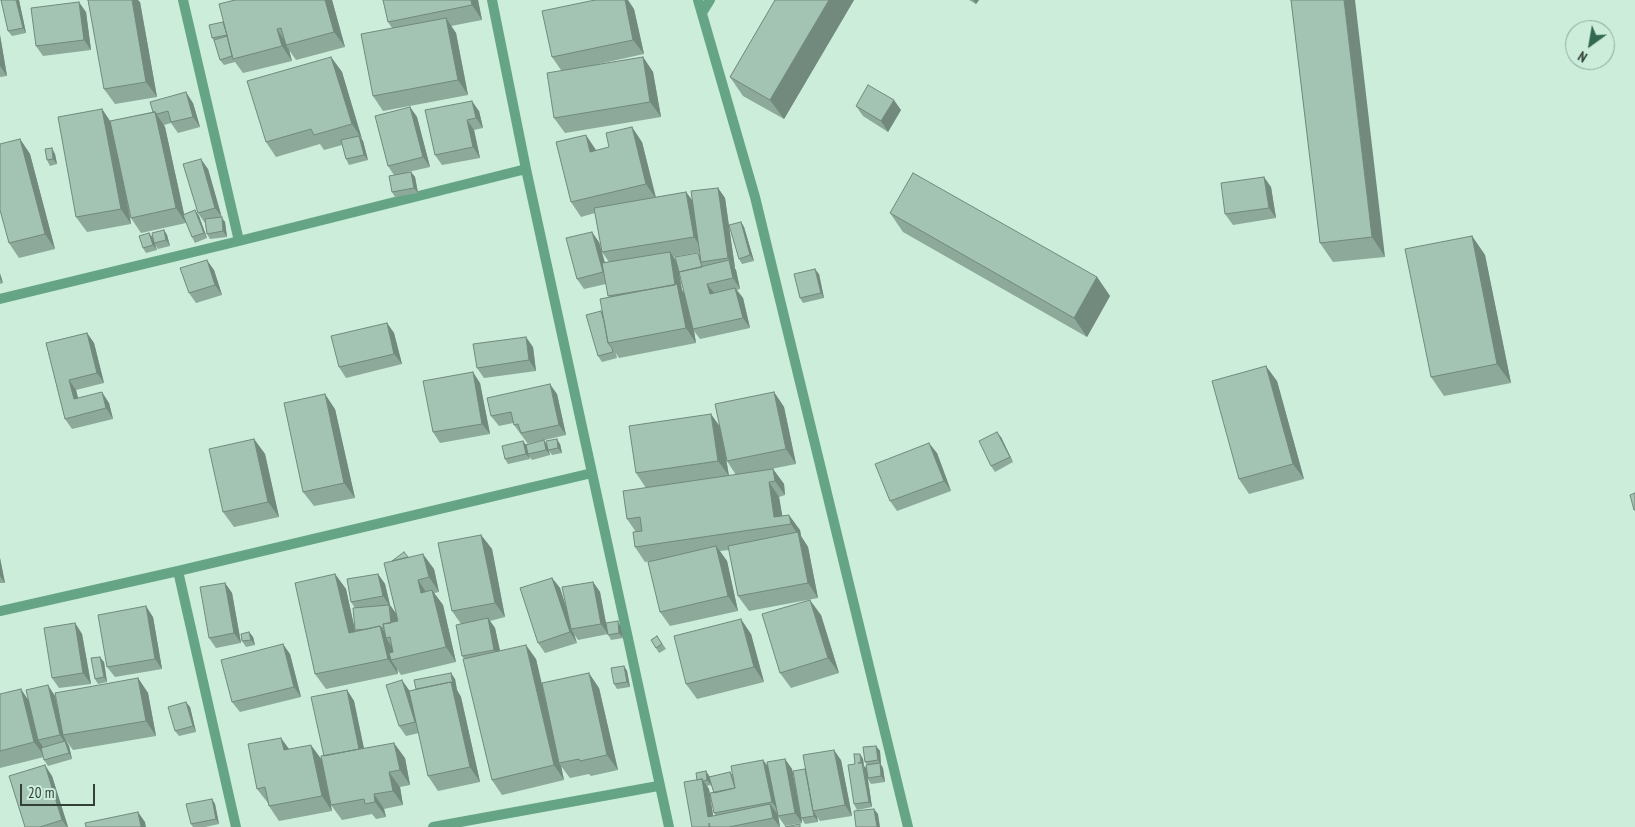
<!DOCTYPE html>
<html>
<head>
<meta charset="utf-8">
<style>
	body { margin:0 }
	#map { position:relative; width:1635px; height:827px; overflow:hidden; background:#cbedda; font-family:"PT Sans Narrow",sans-serif }
	canvas { display:block }
	.north { position:absolute; left:1565px; top:20px; width:50px; height:50px; box-sizing:border-box; background:#cbedda; border:1px solid #8ea899; border-radius:50%; rotate:212deg; font-size:14px; font-weight:700; line-height:20px; text-align:center; color:#324038 }
	.north::after { content:''; display:block; margin:auto; width:18px; height:22px; background:#336950; clip-path:polygon(50% 0,100% 100%,50% 72%,0 100%) }
	.scale { position:absolute; left:20px; top:784px; width:75px; height:22px; box-sizing:border-box; border:2px solid #324038; border-top:0; padding-left:6px; font-size:15px; line-height:18px; white-space:nowrap; color:#324038; -webkit-text-stroke:4px #cbedda; paint-order:stroke }
</style>
</head>
<body>
<div id="map">
<canvas width="1635" height="827"></canvas>
<div class="north">N</div>
<div class="scale">20 m</div>
</div>
<script>
const ctx = document.querySelector('canvas').getContext('2d');
ctx.lineJoin = 'round';
function poly(rows) {
  const path = new Path2D();
  for (const r of rows) {
    path.moveTo(r[0], r[1]);
    for (let i = 2; i < r.length; i += 2) path.lineTo(r[i], r[i + 1]);
  }
  return path;
}
function stroke(path, color, width, dash) {
  ctx.strokeStyle = color;
  ctx.lineWidth = width;
  ctx.lineCap = dash ? 'butt' : 'round';
  ctx.setLineDash(dash || []);
  ctx.stroke(path);
}
function paint(path, color) {
  ctx.fillStyle = color;
  ctx.fill(path, 'evenodd');
}
stroke(poly([
	[183,0,239,241],
	[492,0,526,169,669,827],
	[698,0,755,197,908,827],
	[702,13,710,0],
	[0,299,239,241,526,169],
	[178,571,236,827],
	[0,611,178,571,592,473],
	[433,827,658,786]
]), '#65a585', 10);
paint(poly([
	[19,0,26,33,12,36,8,31],
	[235,0,332,0,345,47,296,60,289,50,292,61,243,73,235,62,224,65,220,60,215,42,212,38,223,22],
	[383,0,478,0,482,20,451,26,456,33,468,95,383,111,373,96,392,28,388,22],
	[775,0,854,0,784,119,743,96,730,77],
	[969,0,979,0,976,4],
	[1291,0,1385,257,1333,262,1320,243],
	[140,2,157,97,115,104,104,89],
	[634,9,644,54,594,65,643,57,653,72,661,117,565,133,554,118,561,70,552,57],
	[86,12,91,50,43,56,36,46],
	[0,35,7,76,0,77],
	[331,57,342,72,362,139,363,141,368,160,349,165,346,159,342,145,324,150,320,144,276,157,266,142],
	[193,103,200,127,178,133,171,123,164,125,165,127,184,214,195,210,199,216,207,238,195,243,192,237,185,220,186,223,141,233,131,218,129,208,131,224,87,232,76,217,102,109,110,121],
	[856,106,901,110,888,132,863,116],
	[410,107,417,117,430,167,408,172,411,172,415,177,418,193,395,197,392,192,394,175,388,166],
	[425,110,479,111,483,128,474,130,480,158,442,165,435,155],
	[20,139,30,154,55,249,19,258,9,243],
	[642,142,656,197,686,192,692,200,718,188,725,198,735,268,734,268,736,270,740,289,737,290,743,298,750,328,700,339,694,331,696,343,619,358,616,353,617,358,602,362,598,356,602,313,609,297,606,284,584,289,577,279,599,242,605,262,609,262,602,252,595,213,581,217,571,202,597,150],
	[700,252,700,255,698,253,676,261,673,257],
	[679,272,679,273,685,294,682,290],
	[55,154,57,164,50,166,47,160],
	[208,169,222,218,225,222,227,237,210,239,207,234,205,223,198,213],
	[1271,187,1276,218,1233,225,1225,214],
	[890,213,1097,277,1110,296,1087,337,903,232],
	[741,222,744,227,754,261,742,264,739,259],
	[164,230,167,235,170,246,158,249,155,244,157,250,146,253,143,248,149,233,153,238],
	[1472,236,1485,255,1511,383,1444,396,1431,377],
	[214,270,222,295,196,303,189,293],
	[0,273,3,283,0,284],
	[819,274,824,298,803,303,800,298],
	[387,323,394,333,402,364,346,378,339,367],
	[87,333,94,343,104,383,76,390,78,398,109,403,113,419,72,429,65,419,46,343],
	[533,347,536,371,484,378,477,368],
	[1277,381,1304,479,1249,494,1239,479],
	[480,383,490,434,440,443,433,432],
	[774,392,784,407,796,464,766,470,773,469,784,484,785,495,779,497,782,516,800,530,801,536,808,547,818,598,749,611,738,596,729,550,720,551,727,561,738,611,670,626,660,612,652,561,645,562,635,547,636,532,627,519,646,488,636,473,720,427],
	[724,448,727,461,736,475,729,476],
	[557,394,566,435,528,444,514,425,513,423,499,426,491,416],
	[335,409,355,498,314,506,303,492],
	[1001,437,1013,462,995,472,991,466],
	[254,439,265,454,279,517,234,527,223,512],
	[544,440,547,445,560,444,562,453,552,455,549,451,550,455,532,460,529,456,530,459,508,464,505,459,526,444],
	[937,453,951,491,897,511,890,501],
	[481,535,492,549,505,617,490,621,495,628,500,651,536,659,545,697,599,688,618,770,591,776,589,774,570,778,561,766,564,780,502,795,492,780,464,659,462,656,461,624,452,611],
	[409,557,434,569,439,592,434,593,443,605,456,662,401,675,397,669,398,674,326,689,315,674,335,574,346,589,355,631,356,631,355,630,355,608,351,602,378,574,385,584,390,605,397,615,397,621,398,621,385,566],
	[0,558,5,583,0,583],
	[552,578,560,588,568,613,593,582,600,592,606,623,621,627,623,638,611,640,608,634,578,640,574,634,577,643,545,653,538,643],
	[225,583,232,593,241,643,216,648,209,638],
	[821,615,839,673,791,688,780,673],
	[153,617,162,669,115,677,107,667],
	[75,623,82,634,91,684,59,688,52,678],
	[249,632,253,637,255,645,246,647,242,641],
	[751,634,764,682,697,699,686,684],
	[657,636,666,649,659,653,651,640],
	[290,654,301,697,240,712,232,702],
	[104,662,107,682,98,684,95,679],
	[624,666,627,671,630,687,617,689,614,684],
	[138,678,148,693,156,736,73,750,65,739,66,742,69,746,72,759,48,766,44,760,44,757,0,768,0,694,28,701,55,696,58,710],
	[455,679,457,690,461,697,480,782,438,791,428,776,419,733,406,736,399,726,409,691],
	[347,690,354,701,364,748,405,758,410,785,400,787,403,805,384,809,386,817,376,819,372,814,342,820,331,805,324,756],
	[190,707,196,732,179,736,175,731],
	[876,746,880,751,881,765,883,768,885,782,871,784,868,779,872,807,857,810,854,804,855,764,860,754,863,759,864,766,866,768,867,765,865,762],
	[289,749,322,760,332,811,279,821,269,806,268,803,257,789],
	[785,759,792,769,799,804,805,769,841,760,852,816,820,821,817,817,818,822,805,824,802,819,802,823,785,826,778,816,780,827,692,827,697,780,730,772,733,775,768,766],
	[710,782,714,793,714,813,716,816,713,816,709,789,707,786,711,785],
	[52,776,68,827,25,827],
	[212,799,215,804,219,824,205,827,193,827,191,824]
]), '#8ca999');
paint(poly([
	[16,0,19,0,26,33,23,28],
	[132,0,138,0,140,2,157,97,146,82],
	[325,0,332,0,345,47,334,32],
	[471,0,478,0,482,20,472,5],
	[625,0,628,0,634,9,644,54,633,40],
	[829,0,854,0,784,119,770,100],
	[973,0,979,0,976,4],
	[1344,0,1355,0,1385,257,1372,237],
	[79,2,86,12,91,50,84,40],
	[446,18,456,33,468,95,458,80],
	[277,29,287,44,286,45,289,50,292,61,282,46],
	[0,35,7,76,0,66],
	[331,57,342,72,362,139,352,124],
	[643,57,653,72,661,117,650,102],
	[186,92,193,103,200,127,193,117],
	[894,100,901,110,888,132,881,121],
	[472,101,479,111,483,128,476,118],
	[410,107,417,117,430,167,423,157],
	[102,109,112,124,131,224,121,209],
	[155,112,165,127,186,223,176,208],
	[467,120,474,130,480,158,473,147],
	[632,127,642,142,656,199,646,184],
	[586,135,596,150,601,167,590,152],
	[359,136,363,141,368,160,364,155],
	[20,139,30,154,55,249,45,234],
	[52,148,55,154,57,164,53,159],
	[201,159,208,169,222,218,225,222,227,237,223,231,222,217,215,208],
	[411,172,415,177,418,193,414,188],
	[1264,177,1271,187,1276,218,1269,208],
	[718,188,725,198,735,268,728,258],
	[686,192,697,207,704,252,694,237],
	[195,210,199,216,207,238,204,233],
	[741,222,744,227,754,261,750,255],
	[164,230,167,235,170,246,166,240],
	[592,232,599,242,610,283,603,272],
	[149,233,153,238,157,250,153,245],
	[1472,236,1485,255,1511,383,1497,364],
	[670,252,677,262,682,290,688,299,693,329,694,331,696,343,686,328,675,285],
	[207,260,214,270,222,295,215,285],
	[729,260,736,270,740,289,733,278],
	[815,269,819,274,824,298,821,293],
	[0,273,0,274,3,283,0,279],
	[1097,277,1110,296,1087,337,1074,318],
	[707,284,715,294,710,294],
	[735,288,743,298,750,328,743,318],
	[387,323,394,333,402,364,394,354],
	[87,333,94,343,104,383,97,373],
	[526,337,533,347,536,371,529,360],
	[1266,366,1277,381,1304,479,1293,464],
	[473,372,480,383,490,434,482,424],
	[69,380,76,390,81,410,74,399],
	[550,384,557,394,566,435,559,425],
	[102,392,109,403,113,419,106,408],
	[774,392,784,407,796,464,786,449],
	[325,394,335,409,355,498,344,483],
	[711,414,721,428,729,476,718,461],
	[997,432,1001,437,1013,462,1010,457],
	[254,439,265,454,279,517,268,502],
	[557,439,560,444,562,453,558,448],
	[544,440,547,446,550,455,546,450],
	[523,441,527,446,528,454,530,459,526,454],
	[929,443,937,453,951,491,944,481],
	[773,469,784,484,785,495,775,481],
	[769,482,779,497,784,525,774,517],
	[789,515,800,530,801,536,808,547,818,598,808,583,799,536,791,524],
	[481,535,492,549,505,617,495,603],
	[716,546,727,561,738,611,728,596],
	[423,554,434,569,439,592,429,577],
	[0,558,5,583,0,576],
	[335,574,346,589,359,648,349,633],
	[378,574,385,584,390,605,397,615,398,637,391,627,390,606,383,596],
	[552,578,560,588,573,629,571,629,574,634,577,643,570,632],
	[418,580,428,595,421,593],
	[593,582,600,592,608,634,601,624],
	[225,583,232,593,241,643,234,633],
	[432,590,443,605,456,662,446,647],
	[810,600,821,615,839,673,828,658],
	[146,606,153,617,162,669,155,659],
	[488,618,495,628,502,660,494,650],
	[741,619,751,634,764,682,754,667],
	[618,621,621,627,623,638,619,633],
	[75,623,82,634,91,684,83,673],
	[380,626,388,637,386,638,392,647,395,659,391,660,397,669,398,674,388,659],
	[249,632,253,637,255,645,251,640],
	[283,644,290,654,301,697,294,687],
	[526,645,536,659,560,763,559,763,561,766,564,780,554,765],
	[100,657,104,662,107,682,104,677],
	[624,666,627,671,630,687,627,682],
	[451,673,455,679,457,690,461,697,480,782,470,767,451,682],
	[589,673,599,688,618,770,607,755],
	[138,678,148,693,156,736,146,721],
	[402,680,409,690,422,732,415,722],
	[48,685,55,696,64,735,63,735,69,746,72,759,69,753,66,744,60,735],
	[21,689,31,704,38,740,42,745,45,757,34,742],
	[347,690,354,701,366,759,359,749],
	[186,702,190,707,196,732,193,726],
	[281,738,292,753,284,750],
	[394,743,405,758,410,785,400,770],
	[311,745,322,760,332,811,322,796],
	[876,746,880,751,881,765,878,760],
	[834,750,841,760,852,816,845,805],
	[860,754,863,759,864,766,866,768,872,807,869,802,863,764,861,762],
	[785,759,792,769,802,823,795,813],
	[763,760,771,770,779,812,772,802],
	[880,763,883,768,885,782,881,776],
	[45,765,52,776,68,827,67,827,62,820],
	[706,771,710,777,711,785,707,780],
	[389,772,400,787,403,805,393,791],
	[702,779,709,789,715,827,708,817],
	[374,794,384,809,386,817,375,802],
	[212,799,215,804,219,824,216,819],
	[770,804,778,815,780,827,773,818],
	[874,809,878,814,880,827,877,827],
	[138,812,145,822,146,827,141,827],
	[814,812,817,817,818,822,814,816]
]), '#72897d');
const building = poly([
	[1,0,16,0,23,28,8,31,1,0],
	[88,0,132,0,146,82,104,89,88,0],
	[235,0,325,0,334,32,286,45,281,28,277,29,282,46,233,59,219,4,235,0],
	[383,0,471,0,472,5,388,22,383,0],
	[595,0,625,0,633,40,552,57,542,11,595,0],
	[775,0,829,0,770,100,730,77,775,0],
	[1291,0,1344,0,1372,237,1320,243,1291,0],
	[79,2,84,40,36,46,31,8,79,2],
	[446,18,458,80,373,96,361,34,446,18],
	[223,22,227,35,212,38,209,25,223,22],
	[227,36,232,56,220,60,214,40,227,36],
	[331,57,352,124,314,135,311,129,266,142,247,81,331,57],
	[643,57,650,102,554,118,547,73,643,57],
	[868,85,894,100,881,121,856,106,868,85],
	[186,92,193,117,171,122,168,111,157,114,155,112,153,112,150,102,186,92],
	[472,101,476,118,467,120,473,147,435,155,425,110,472,101],
	[410,107,423,157,388,166,375,116,410,107],
	[102,109,121,209,76,217,58,117,102,109],
	[155,112,176,208,131,218,110,121,155,112],
	[632,127,646,184,571,202,556,142,586,135,590,152,609,147,606,133,632,127],
	[359,136,364,155,346,159,341,140,359,136],
	[20,139,45,234,9,243,0,210,0,144,20,139],
	[52,148,53,159,47,160,45,149,52,148],
	[201,159,215,208,198,213,183,164,201,159],
	[411,172,414,188,392,192,389,176,411,172],
	[913,173,1097,277,1074,318,890,213,913,173],
	[1264,177,1269,208,1225,214,1221,183,1264,177],
	[718,188,728,258,701,262,691,191,718,188],
	[686,192,694,237,602,252,594,208,686,192],
	[195,210,204,233,192,237,183,215,195,210],
	[222,217,223,231,207,234,205,219,222,217],
	[741,222,750,255,739,259,729,225,741,222],
	[164,230,166,240,154,243,152,233,164,230],
	[592,232,603,272,577,279,566,238,592,232],
	[149,233,153,245,143,248,139,236,149,233],
	[1472,236,1497,364,1431,377,1405,249,1472,236],
	[670,252,675,285,608,296,602,263,670,252],
	[698,253,702,267,679,272,675,257,698,253],
	[207,260,215,285,189,293,180,268,207,260],
	[729,260,733,278,707,284,710,294,735,288,743,318,693,329,679,272,729,260],
	[815,269,821,293,800,298,794,274,815,269],
	[677,284,686,328,608,343,600,299,677,284],
	[601,311,604,321,608,343,612,348,613,352,598,356,586,315,601,311],
	[387,323,394,354,339,367,331,336,387,323],
	[87,333,97,373,69,380,74,399,102,392,106,408,65,419,46,343,87,333],
	[526,337,529,360,477,368,473,344,526,337],
	[1266,366,1293,464,1239,479,1212,381,1266,366],
	[473,372,482,424,433,432,423,381,473,372],
	[550,384,559,425,521,433,518,424,514,425,511,412,491,416,487,398,550,384],
	[774,392,786,449,727,461,715,404,774,392],
	[325,394,344,483,303,492,284,403,325,394],
	[711,414,718,461,636,473,629,426,711,414],
	[997,432,1010,457,991,466,979,441,997,432],
	[254,439,268,502,223,512,209,449,254,439],
	[557,439,558,448,548,450,546,441,557,439],
	[544,440,546,450,528,454,526,445,544,440],
	[523,441,526,454,505,459,502,446,523,441],
	[929,443,944,481,890,501,875,464,929,443],
	[773,469,775,481,769,482,774,517,789,515,791,524,635,547,633,532,642,531,640,517,627,519,623,491,773,469],
	[1635,493,1635,510,1634,510,1630,495,1635,493],
	[798,532,808,583,738,596,728,546,798,532],
	[481,535,495,603,452,611,438,543,481,535],
	[716,546,728,596,660,612,648,562,716,546],
	[404,552,408,557,392,561,404,552],
	[423,554,429,577,418,580,421,593,432,590,446,647,391,660,389,653,393,652,390,637,386,638,383,624,398,621,384,563,423,554],
	[335,574,349,633,380,626,388,659,315,674,295,583,335,574],
	[378,574,383,596,351,602,347,579,378,574],
	[552,578,570,632,538,643,520,588,552,578],
	[593,582,601,624,571,629,562,587,593,582],
	[225,583,234,633,209,638,200,587,225,583],
	[810,600,828,658,780,673,762,614,810,600],
	[389,605,391,623,383,624,384,628,382,628,380,626,367,629,355,630,353,608,389,605],
	[146,606,155,659,107,667,98,615,146,606],
	[488,618,494,650,462,656,456,625,488,618],
	[741,619,754,667,686,684,674,636,741,619],
	[618,621,619,633,608,635,606,623,618,621],
	[75,623,83,673,52,678,44,628,75,623],
	[249,632,251,640,242,641,241,634,249,632],
	[657,636,662,644,656,648,651,640,657,636],
	[283,644,294,687,232,702,221,660,283,644],
	[526,645,554,765,492,780,463,659,526,645],
	[100,657,104,677,95,679,91,658,100,657],
	[624,666,627,682,614,684,611,668,624,666],
	[451,673,453,685,451,682,416,689,414,680,451,673],
	[589,673,607,755,580,761,579,759,559,763,542,683,589,673],
	[138,678,146,721,63,735,55,693,138,678],
	[402,680,415,722,399,726,386,685,402,680],
	[451,682,470,767,428,776,409,691,451,682],
	[48,685,60,735,38,740,26,690,48,685],
	[21,689,34,742,0,751,0,694,21,689],
	[347,690,359,749,324,756,311,697,347,690],
	[186,702,193,726,175,731,168,707,186,702],
	[281,738,284,750,311,745,322,796,269,806,265,787,257,789,248,744,281,738],
	[65,741,69,753,44,760,41,748,65,741],
	[394,743,400,770,389,772,393,791,374,794,375,802,365,804,364,799,331,805,321,756,394,743],
	[876,746,878,760,865,762,863,747,876,746],
	[834,750,845,805,813,811,803,755,834,750],
	[854,754,860,754,861,762,858,763,862,763,869,802,854,804,848,765,855,764,854,754],
	[785,759,795,813,778,816,767,762,785,759],
	[763,760,772,802,714,813,710,793,735,788,731,766,763,760],
	[880,763,881,776,868,778,866,765,880,763],
	[45,765,62,820,40,827,25,827,9,776,45,765],
	[805,769,814,816,801,818,793,771,805,769],
	[706,771,707,780,703,781,702,779,697,780,696,773,706,771],
	[730,772,735,788,714,793,709,777,730,772],
	[702,779,708,817,770,804,773,818,729,827,710,827,709,823,709,827,692,827,684,782,702,779],
	[212,799,216,819,191,824,186,804,212,799],
	[874,809,877,827,856,827,854,811,874,809],
	[138,812,141,827,86,827,85,823,138,812],
	[800,824,800,827,785,827,800,824]
]);
paint(building, '#a3c4b2');
stroke(building, '#72897d', 1);
</script>
</body>
</html>
